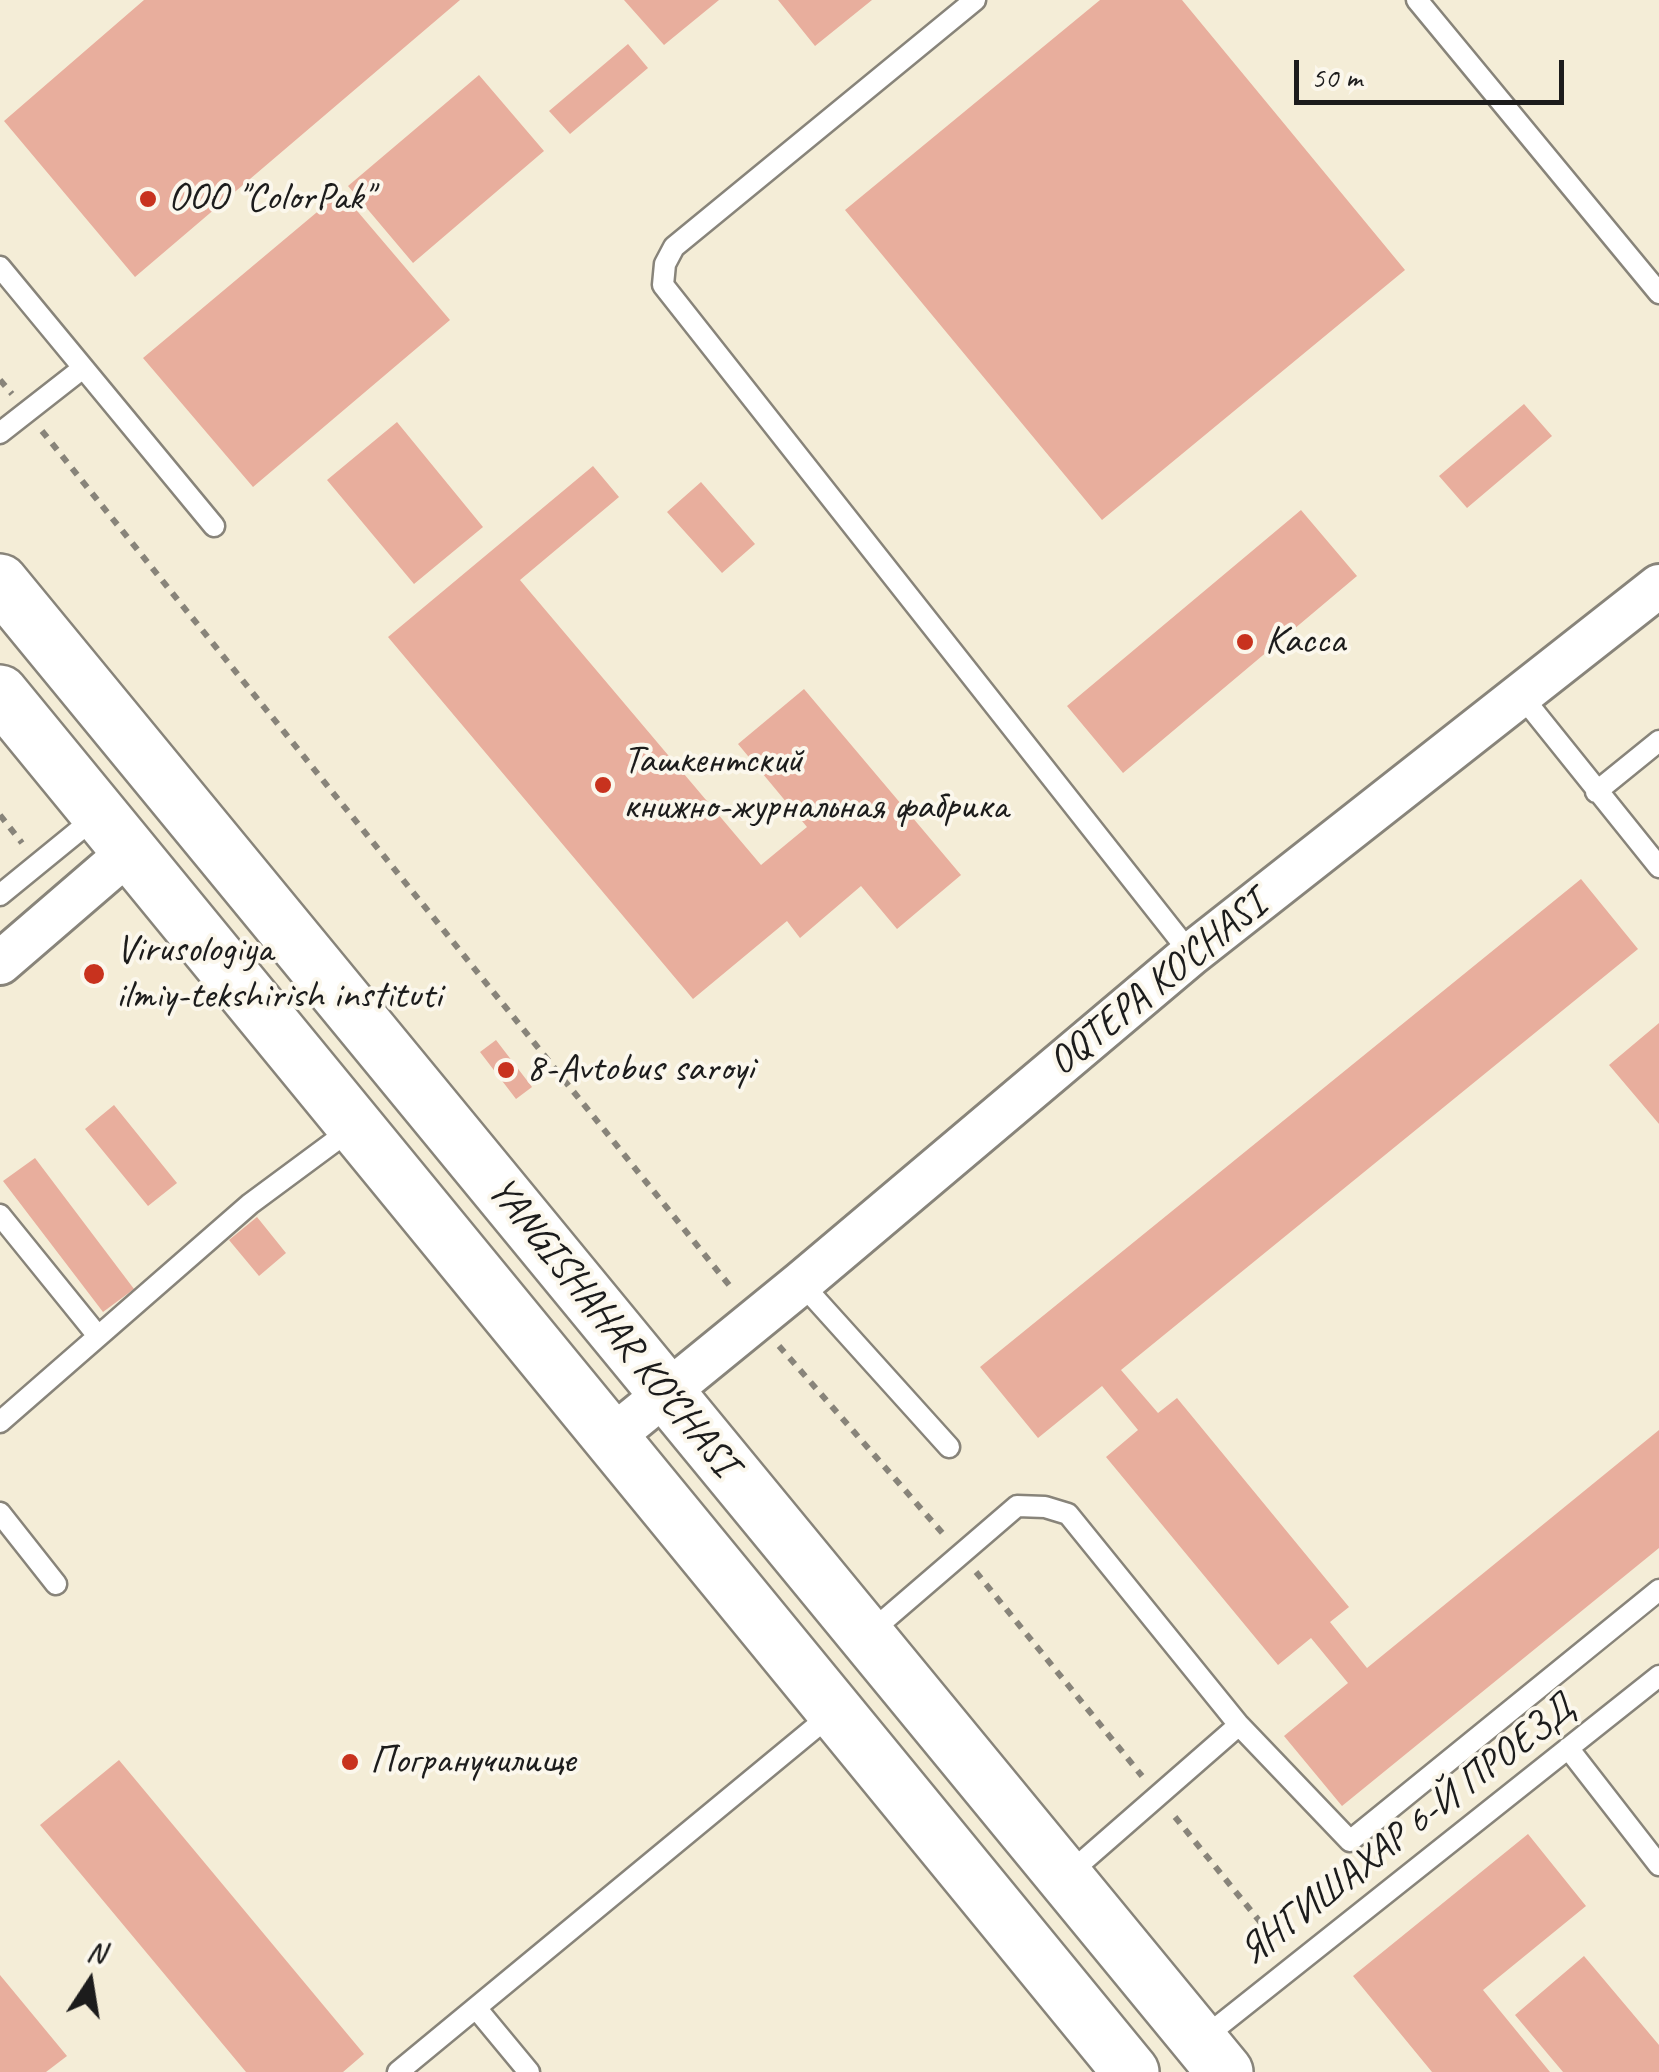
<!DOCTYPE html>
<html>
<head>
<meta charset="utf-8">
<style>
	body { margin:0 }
	#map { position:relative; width:1659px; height:2072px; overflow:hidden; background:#f4edd7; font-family:Caveat,sans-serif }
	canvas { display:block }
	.north { position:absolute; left:40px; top:1932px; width:100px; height:100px; -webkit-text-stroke:8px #fbf7ec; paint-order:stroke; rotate:12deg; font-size:28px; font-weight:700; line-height:40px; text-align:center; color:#1c1c1c }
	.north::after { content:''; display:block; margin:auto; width:35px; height:45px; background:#1c1c1c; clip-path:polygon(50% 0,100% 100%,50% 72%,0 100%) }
	.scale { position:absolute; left:1294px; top:60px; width:270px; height:45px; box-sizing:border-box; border:5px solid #1c1c1c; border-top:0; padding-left:12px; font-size:30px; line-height:35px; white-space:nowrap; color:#1c1c1c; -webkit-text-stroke:8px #fbf7ec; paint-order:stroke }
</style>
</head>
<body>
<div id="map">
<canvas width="1659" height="2072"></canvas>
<div class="north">N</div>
<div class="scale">50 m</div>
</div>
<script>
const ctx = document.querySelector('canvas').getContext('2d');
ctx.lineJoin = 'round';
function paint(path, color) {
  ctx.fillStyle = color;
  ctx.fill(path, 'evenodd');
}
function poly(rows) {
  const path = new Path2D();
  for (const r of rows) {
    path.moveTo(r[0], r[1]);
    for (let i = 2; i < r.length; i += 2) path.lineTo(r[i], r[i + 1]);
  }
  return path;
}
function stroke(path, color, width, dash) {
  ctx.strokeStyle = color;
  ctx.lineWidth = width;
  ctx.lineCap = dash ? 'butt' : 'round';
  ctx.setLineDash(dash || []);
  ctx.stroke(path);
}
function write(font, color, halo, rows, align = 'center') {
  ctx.font = font + ' Caveat,sans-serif';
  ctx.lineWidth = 8;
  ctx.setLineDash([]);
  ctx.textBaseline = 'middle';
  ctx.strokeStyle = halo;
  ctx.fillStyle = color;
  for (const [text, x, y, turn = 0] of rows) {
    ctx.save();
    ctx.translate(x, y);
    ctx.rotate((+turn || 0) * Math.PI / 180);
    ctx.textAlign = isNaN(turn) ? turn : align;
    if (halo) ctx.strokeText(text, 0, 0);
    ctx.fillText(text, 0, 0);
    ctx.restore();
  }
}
paint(poly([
	[144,0,460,0,135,277,4,121],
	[624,0,719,0,664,45],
	[778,0,872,0,815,46],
	[1100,0,1182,0,1405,270,1102,520,845,210],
	[628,44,648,68,570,134,549,111],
	[479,75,544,151,413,263,348,186],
	[341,192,450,320,253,487,143,358],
	[1524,404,1552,436,1467,508,1439,476],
	[397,422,483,527,414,584,327,480],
	[593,466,619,497,520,580,761,865,807,827,738,744,804,689,961,875,897,929,861,886,800,938,787,921,693,999,388,637],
	[701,482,755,544,722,573,667,512],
	[1301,510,1357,576,1123,773,1067,706],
	[1581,879,1638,949,1121,1370,1158,1413,1177,1398,1349,1607,1330,1622,1367,1668,1659,1430,1659,1548,1342,1806,1284,1736,1348,1683,1311,1638,1278,1665,1106,1457,1138,1430,1102,1386,1038,1438,980,1367],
	[1659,1023,1659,1124,1609,1065],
	[496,1040,532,1087,516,1099,480,1052],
	[114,1105,177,1183,148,1206,85,1129],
	[35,1158,134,1289,103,1312,3,1181],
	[257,1217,286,1253,259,1276,229,1240],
	[119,1760,364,2054,343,2072,246,2072,40,1825],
	[1528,1834,1586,1906,1483,1990,1550,2072,1432,2072,1353,1976],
	[1584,1956,1659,2045,1659,2072,1563,2072,1515,2015],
	[0,1975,67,2056,46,2072,0,2072]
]), '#e8ae9d');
const lane = poly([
	[975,0,674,247,665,264,663,285,1191,954],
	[1417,0,1659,293],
	[0,267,214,526],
	[0,433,83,368],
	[1520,694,1659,867],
	[1596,792,1659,741],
	[0,895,98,815],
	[0,1215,98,1336],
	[801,1283,949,1447],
	[0,1422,250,1204,354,1127],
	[0,1513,56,1584],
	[867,1635,1017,1506,1045,1507,1068,1514,1239,1725,1066,1876],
	[1239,1725,1350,1841,1659,1590],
	[1568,1748,1659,1865],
	[476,2008,529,2072],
	[1201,2040,1659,1676],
	[398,2072,834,1712]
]);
const street = poly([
	[0,963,130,851],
	[611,1438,801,1283,1191,954,1659,586]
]);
const primary = poly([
	[0,582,1225,2072],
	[0,693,1131,2072]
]);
stroke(lane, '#88847a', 25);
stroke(street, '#88847a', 48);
stroke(primary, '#88847a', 60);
stroke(poly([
	[0,380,12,394],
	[42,431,733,1290],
	[0,815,22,843],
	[779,1346,945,1536],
	[976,1572,1142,1776],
	[1175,1817,1274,1939]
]), '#88847a', 6, [8, 8]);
stroke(lane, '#fff', 20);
stroke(street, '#fff', 42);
stroke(primary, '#fff', 55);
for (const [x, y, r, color] of [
	[148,199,10,"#c8321e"],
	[1245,642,10,"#c8321e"],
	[603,785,10,"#c8321e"],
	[94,974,12,"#c8321e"],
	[506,1070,10,"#c8321e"],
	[350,1762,10,"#c8321e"]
]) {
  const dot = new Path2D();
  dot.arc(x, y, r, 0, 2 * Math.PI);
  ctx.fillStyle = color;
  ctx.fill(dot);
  stroke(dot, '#fbf7ec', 4);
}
write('40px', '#1c1c1c', '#fbf7ec', [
	["OOO \"ColorPak\"",168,199],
	["Касса",1265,642],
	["Ташкентский",623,762],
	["книжно-журнальная фабрика",623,808],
	["Virusologiya",116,951],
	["ilmiy-tekshirish instituti",116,997],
	["8-Avtobus saroyi",526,1070],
	["Погранучилище",370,1762]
], 'left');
write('40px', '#1c1c1c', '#fbf7ec', [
	["OQTEPA KO'CHASI",1158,984,-39],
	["YANGISHAHAR KO‘CHASI",612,1327,51],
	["ЯНГИШАХАР 6-Й ПРОЕЗД",1407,1831,-38]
]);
</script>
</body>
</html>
